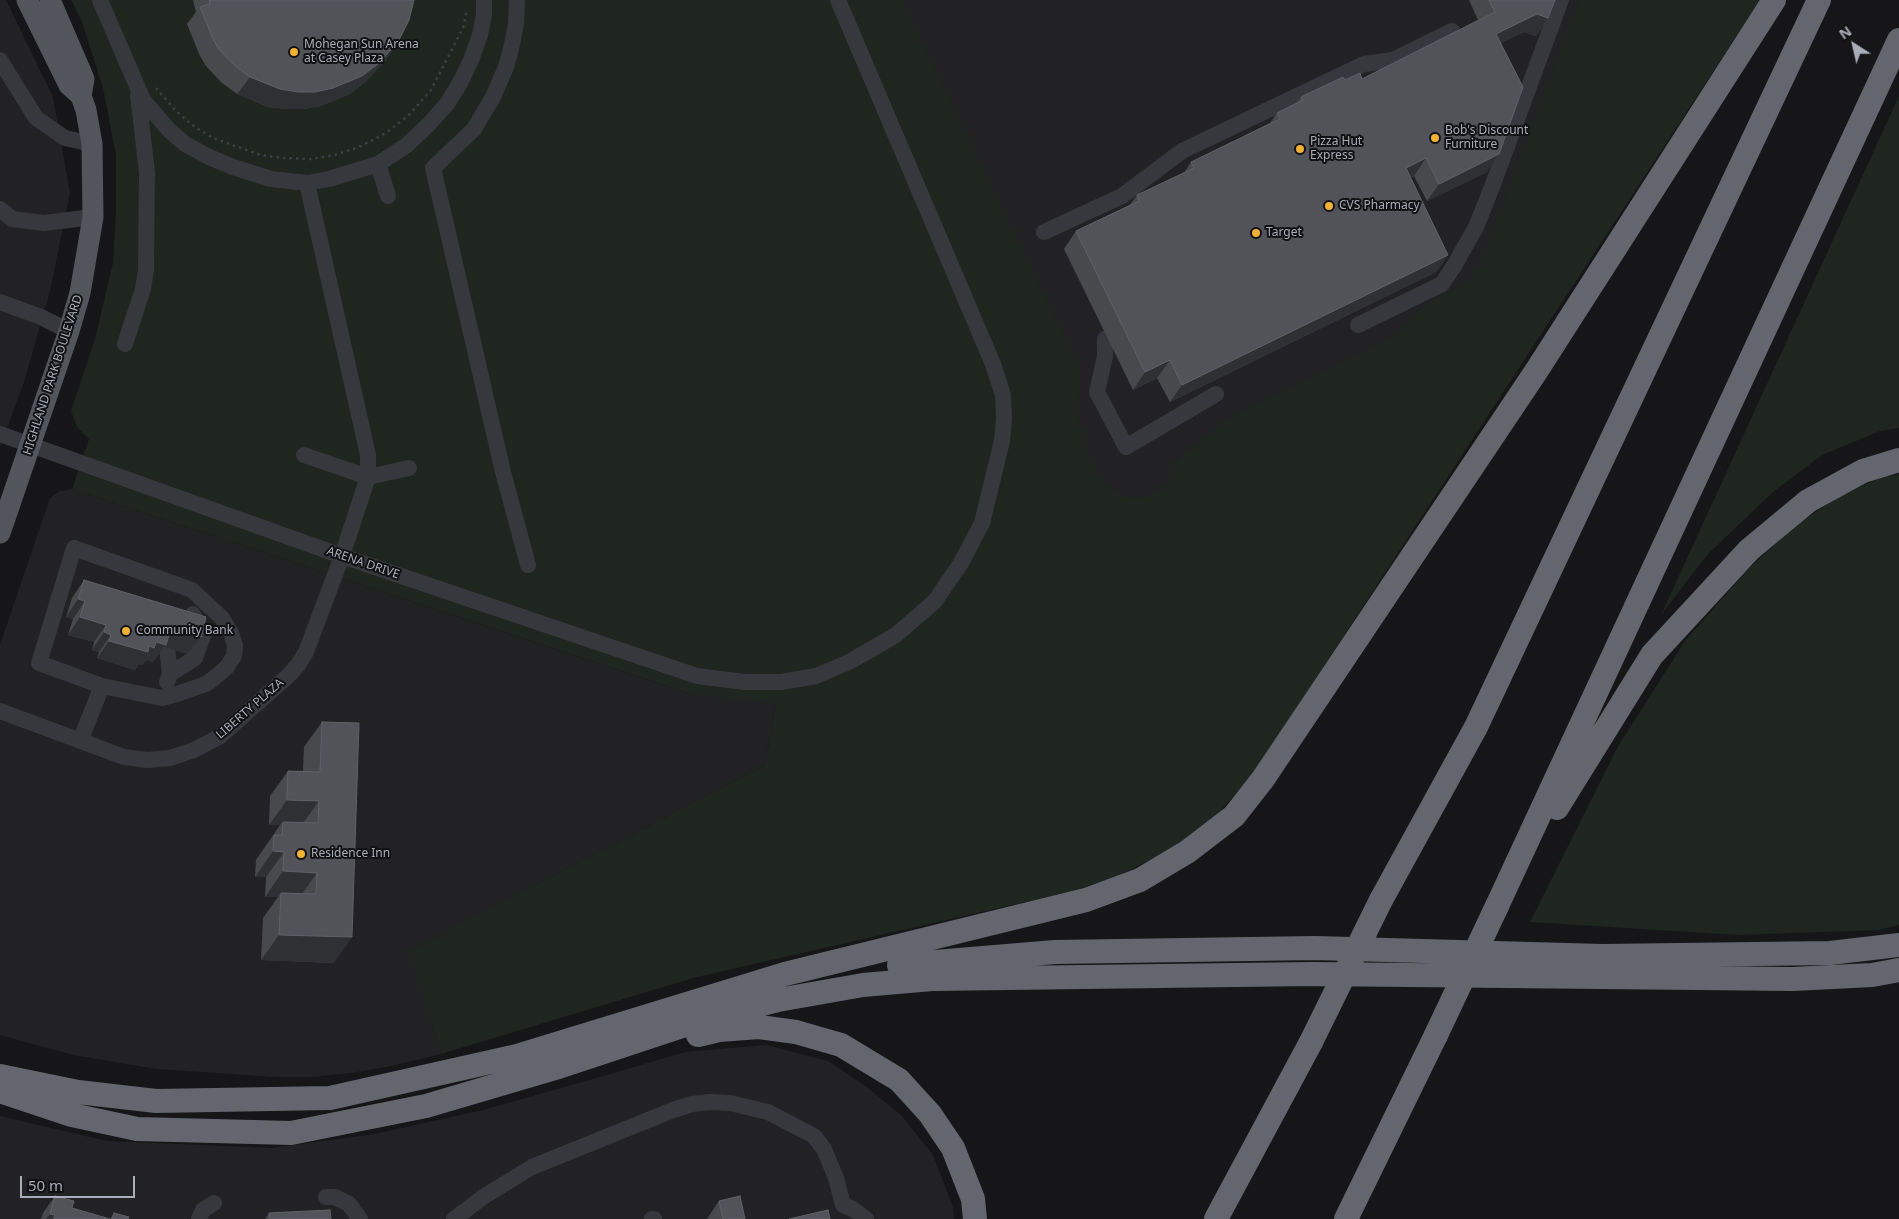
<!DOCTYPE html>
<html>
<head>
<meta charset="utf-8">
<style>
	body { margin:0 }
	#map { position:relative; width:1899px; height:1219px; overflow:hidden; background:#161618; font-family:"Noto Sans",sans-serif }
	canvas { display:block }
	.north { position:absolute; left:1829px; top:20px; width:50px; height:50px; -webkit-text-stroke:4px #111113; paint-order:stroke; rotate:325deg; font-size:14px; font-weight:700; line-height:20px; text-align:center; color:#a8adb8 }
	.north::after { content:''; display:block; margin:auto; width:18px; height:22px; background:#a8adb8; clip-path:polygon(50% 0,100% 100%,50% 72%,0 100%) }
	.scale { position:absolute; left:20px; top:1176px; width:115px; height:22px; box-sizing:border-box; border:2px solid #a8adb8; border-top:0; padding-left:6px; font-size:15px; line-height:18px; white-space:nowrap; color:#a8adb8; -webkit-text-stroke:4px #111113; paint-order:stroke }
</style>
</head>
<body>
<div id="map">
<canvas width="1899" height="1219"></canvas>
<div class="north">N</div>
<div class="scale">50 m</div>
</div>
<script>
const ctx = document.querySelector('canvas').getContext('2d');
ctx.lineJoin = 'round';
function paint(path, color) {
  ctx.fillStyle = color;
  ctx.fill(path, 'evenodd');
}
function poly(rows) {
  const path = new Path2D();
  for (const r of rows) {
    path.moveTo(r[0], r[1]);
    for (let i = 2; i < r.length; i += 2) path.lineTo(r[i], r[i + 1]);
  }
  return path;
}
function stroke(path, color, width, dash) {
  ctx.strokeStyle = color;
  ctx.lineWidth = width;
  ctx.lineCap = dash ? 'butt' : 'round';
  ctx.setLineDash(dash || []);
  ctx.stroke(path);
}
function write(font, color, halo, rows, align = 'center') {
  ctx.font = font + ' "Noto Sans",sans-serif';
  ctx.lineWidth = 4;
  ctx.setLineDash([]);
  ctx.textBaseline = 'middle';
  ctx.strokeStyle = halo;
  ctx.fillStyle = color;
  for (const [text, x, y, turn = 0] of rows) {
    ctx.save();
    ctx.translate(x, y);
    ctx.rotate((+turn || 0) * Math.PI / 180);
    ctx.textAlign = isNaN(turn) ? turn : align;
    if (halo) ctx.strokeText(text, 0, 0);
    ctx.fillText(text, 0, 0);
    ctx.restore();
  }
}
paint(poly([
	[0,0,6,0,53,97,70,193,50,291,24,382,0,447],
	[871,0,1609,0,1481,320,1117,524],
	[72,489,694,695,778,693,765,765,410,951,441,1054,391,1066,351,1073,311,1077,276,1077,156,1069,73,1055,0,1035,0,645,50,498,60,491],
	[766,1045,828,1061,867,1087,902,1116,933,1155,953,1207,954,1219,0,1219,0,1116,107,1141,272,1148,375,1134,483,1110,607,1075,685,1052]
]), '#222225');
paint(poly([
	[71,0,902,0,1079,366,1079,396,1076,414,1085,432,1085,447,1101,479,1112,491,1127,498,1145,498,1160,490,1171,478,1174,463,1227,419,1392,338,1429,303,1452,292,1470,279,1484,254,1579,0,1760,0,1250,779,1218,813,1170,850,1118,876,1073,891,693,978,441,1054,409,951,765,765,776,704,694,695,72,489,89,439,77,427,71,411,95,339,113,263,116,211,116,155,103,88,82,22],
	[1899,96,1899,428,1880,431,1822,455,1773,492,1707,555,1661,615],
	[1899,474,1899,925,1878,930,1737,935,1530,922,1617,748,1685,641,1749,568,1798,524,1835,499,1881,477]
]), '#1e261f');
stroke(poly([
	[156,88,175,110,192,125,211,137,235,146,261,155,284,158,311,159,335,155,359,147,386,133,409,115,431,90,463,28,467,9]
]), '#3d3f44', 2.5, [2.5, 4]);
stroke(poly([
	[100,0,143,100,169,130,185,144,209,157,233,167,271,179,307,183,329,179,378,164,407,145,429,124,447,104,461,81,471,60,480,35,484,14,484,0],
	[517,0,516,24,511,49,506,67,493,97,474,129,433,168,503,472,528,565],
	[0,60,36,118,65,138,92,144],
	[378,164,388,196],
	[0,209,12,219,44,223,93,217],
	[1044,232,1122,196,1182,151,1364,64,1393,60,1452,31],
	[0,302,41,317,69,331],
	[1358,325,1442,284,1454,266,1476,227,1492,187,1561,0],
	[1105,339,1105,356,1097,392,1126,447,1216,394],
	[125,344,143,289,146,270,147,173,138,95],
	[0,434,342,556,697,676,745,682,781,682,816,676,849,662,896,635,935,601,961,563,982,523,1002,441,1004,419,1003,395,993,364,838,0],
	[304,455,368,477,409,468],
	[170,674,195,658,203,636,193,614],
	[167,682,170,674,167,648],
	[0,711,124,757,147,760,170,758,194,750,219,737,287,677,298,665,306,652,342,556,368,477,368,455,307,183],
	[80,741,102,686,39,663,74,548,192,590,222,618,231,633,235,645,234,656,227,667,213,679,206,684,177,694,162,698,102,686],
	[326,1197,335,1197,349,1204,360,1219],
	[199,1219,203,1210,214,1203],
	[454,1219,483,1197,532,1167,673,1110,692,1104,710,1102,730,1103,768,1112,814,1136,824,1149,836,1178,843,1205,853,1209,866,1219],
	[652,1219,654,1219]
]), '#37383d', 16);
stroke(poly([
	[50,0,84,79,81,96],
	[0,533,69,331,80,293,93,217,92,144,86,110,81,96,69,85,27,0]
]), '#53555c', 21);
stroke(poly([
	[1557,808,1652,655,1749,550,1808,501,1863,471,1899,460],
	[1381,900,1476,727,1819,0],
	[1497,906,1899,40],
	[899,965,1055,952,1315,948,1603,956,1830,953,1899,945],
	[698,1035,719,1030,759,1027,796,1032,841,1045,899,1080,930,1114,953,1148,973,1199,975,1219],
	[0,1076,78,1092,156,1101,330,1098,517,1056,785,974,1086,900,1140,880,1187,852,1234,816,1263,779,1537,370,1774,0],
	[0,1091,72,1115,137,1129,291,1133,426,1106,555,1068,709,1017,778,1000,863,985,932,979,1312,974,1793,979,1872,975,1899,970],
	[1216,1219,1311,1042],
	[1346,1219,1436,1035]
]), '#63666e', 24);
stroke(poly([
	[1436,1035,1497,906],
	[1311,1042,1381,900]
]), '#63666e', 24);
paint(poly([
	[193,0,414,0,386,60,365,82,350,94,321,106,303,109,286,109,268,107,237,94,222,83,206,66,200,56,187,24,196,12],
	[1469,0,1555,0,1548,18,1536,36,1524,32,1501,43,1487,172,1427,201,1414,176,1410,178,1448,255,1436,272,1170,402,1157,378,1133,390,1064,249,1076,231,1130,205,1137,195,1184,173,1191,162,1270,123,1277,113,1297,103,1301,97,1345,80,1362,79,1478,20],
	[84,580,201,637,188,654,164,647,153,662,146,660,142,665,139,664,135,670,97,658,99,652,92,650,94,642,68,635,73,619,66,617,72,598],
	[322,722,334,963,261,960,263,918,278,897,265,897,266,877,255,877,256,860,280,825,269,825,270,796,288,771,303,771,304,747],
	[55,1196,72,1208,110,1219,114,1213,128,1219,41,1219,43,1213],
	[719,1201,745,1219,707,1219],
	[269,1213,331,1219,265,1219]
]), '#47494d');
paint(poly([
	[1537,14,1548,18,1536,36,1524,32,1484,51,1496,34],
	[398,42,386,60,365,82,350,94,321,106,303,109,286,109,268,107,237,94,250,77],
	[1499,154,1487,172,1427,201,1439,184],
	[1426,158,1414,176,1394,186,1406,168],
	[1448,255,1436,272,1170,402,1182,385],
	[1170,360,1157,378,1133,390,1145,372],
	[78,599,85,601,73,619,66,617],
	[80,617,106,625,94,642,68,635],
	[171,628,201,637,188,654,164,647,153,662,146,660,142,665,139,664,135,670,97,658,109,641,156,642],
	[104,632,111,635,99,652,92,650],
	[287,800,319,801,301,826,283,822,280,825,269,825],
	[273,851,284,852,266,877,255,877],
	[283,871,317,873,299,898,281,893,278,897,265,897],
	[279,935,352,937,334,963,261,960],
	[50,1214,55,1215,52,1219,46,1219]
]), '#2f3033');
const building = poly([
	[209,0,414,0,409,20,398,42,378,64,362,76,333,88,315,92,298,92,280,89,250,77,234,65,218,48,213,39,200,7,210,4,209,0],
	[1489,0,1555,0,1548,18,1537,14,1496,34,1523,87,1499,154,1439,184,1426,158,1406,168,1448,255,1182,385,1170,360,1145,372,1076,231,1139,201,1137,195,1194,168,1191,162,1280,119,1277,113,1303,100,1301,97,1343,77,1345,80,1360,73,1362,79,1495,12,1489,0],
	[84,580,206,617,201,637,171,628,166,645,156,642,154,648,149,646,148,652,109,641,111,635,104,632,106,625,80,617,85,601,78,599,84,580],
	[322,722,359,723,352,937,279,935,281,893,316,894,317,873,283,871,284,852,273,851,274,835,282,835,283,822,318,823,319,801,287,800,288,771,320,772,322,722],
	[55,1196,74,1201,72,1208,110,1219,54,1219,55,1215,50,1214,55,1196],
	[740,1196,745,1219,723,1219,719,1201,740,1196],
	[330,1210,331,1219,270,1219,269,1213,330,1210],
	[828,1210,830,1219,789,1219,828,1210],
	[114,1213,129,1217,128,1219,112,1219,114,1213]
]);
paint(building, '#525359');
stroke(building, '#5f6168', 1);
for (const [x, y, r, color] of [
	[294,52,5,"#f2b134"],
	[1435,138,5,"#f2b134"],
	[1300,149,5,"#f2b134"],
	[1329,206,5,"#f2b134"],
	[1256,233,5,"#f2b134"],
	[126,631,5,"#f2b134"],
	[301,854,5,"#f2b134"]
]) {
  const dot = new Path2D();
  dot.arc(x, y, r, 0, 2 * Math.PI);
  ctx.fillStyle = color;
  ctx.fill(dot);
  stroke(dot, '#111113', 2);
}
write('12px', '#a8adb8', '#111113', [
	["Mohegan Sun Arena",304,45],
	["at Casey Plaza",304,59],
	["Bob's Discount",1445,131],
	["Furniture",1445,145],
	["Pizza Hut",1310,142],
	["Express",1310,156],
	["CVS Pharmacy",1339,206],
	["Target",1266,233],
	["Community Bank",136,631],
	["Residence Inn",311,854]
], 'left');
write('12px', '#a8adb8', '#111113', [
	["HIGHLAND PARK BOULEVARD",53,375,-72],
	["ARENA DRIVE",363,563,19],
	["LIBERTY PLAZA",250,709,-41]
]);
</script>
</body>
</html>
